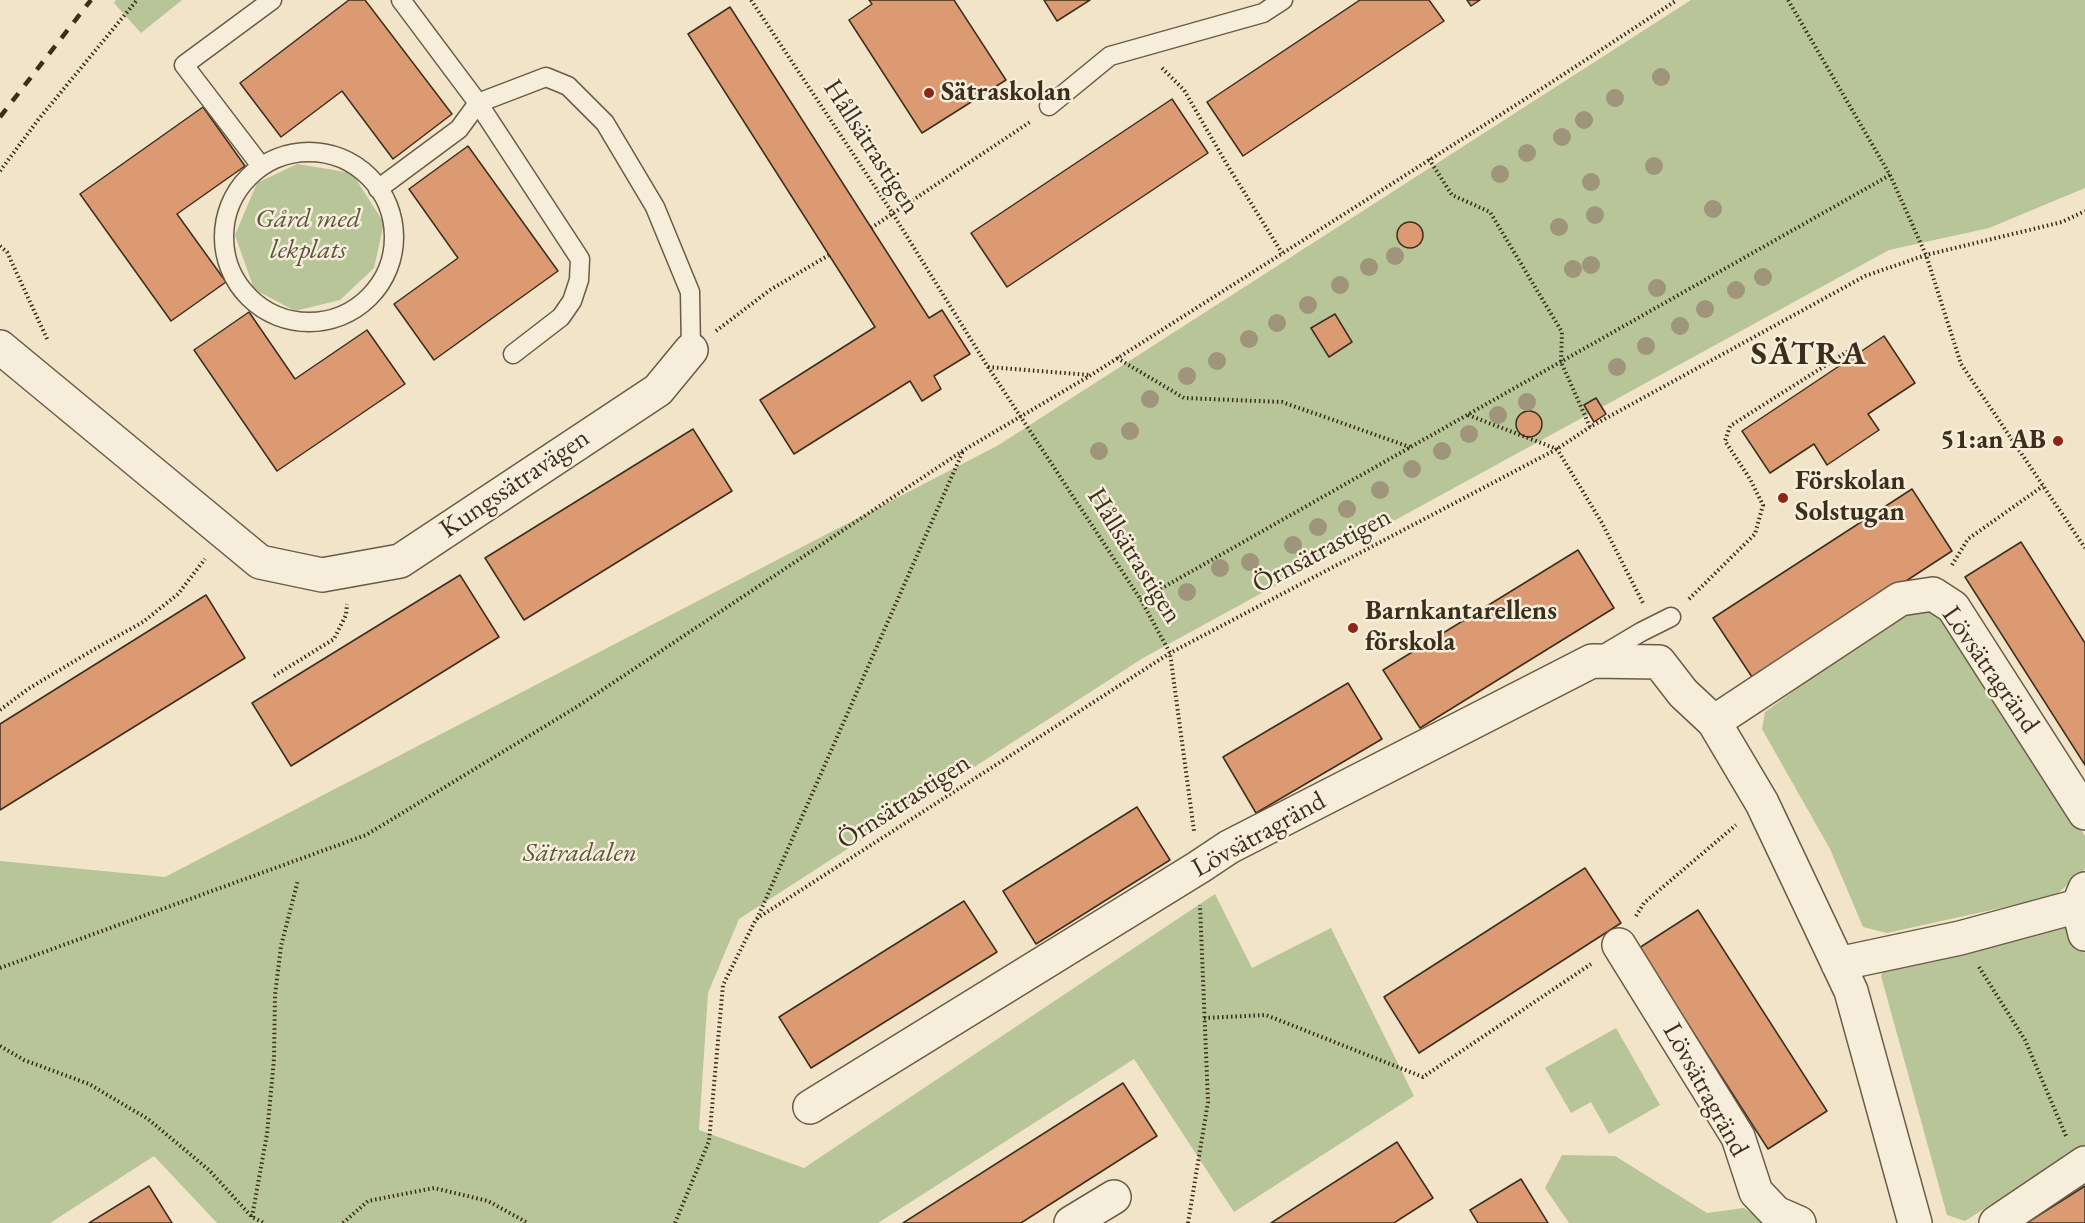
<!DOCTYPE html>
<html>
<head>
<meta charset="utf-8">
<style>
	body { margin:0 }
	canvas { display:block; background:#f1e4c8 }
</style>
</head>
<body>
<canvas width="2085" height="1223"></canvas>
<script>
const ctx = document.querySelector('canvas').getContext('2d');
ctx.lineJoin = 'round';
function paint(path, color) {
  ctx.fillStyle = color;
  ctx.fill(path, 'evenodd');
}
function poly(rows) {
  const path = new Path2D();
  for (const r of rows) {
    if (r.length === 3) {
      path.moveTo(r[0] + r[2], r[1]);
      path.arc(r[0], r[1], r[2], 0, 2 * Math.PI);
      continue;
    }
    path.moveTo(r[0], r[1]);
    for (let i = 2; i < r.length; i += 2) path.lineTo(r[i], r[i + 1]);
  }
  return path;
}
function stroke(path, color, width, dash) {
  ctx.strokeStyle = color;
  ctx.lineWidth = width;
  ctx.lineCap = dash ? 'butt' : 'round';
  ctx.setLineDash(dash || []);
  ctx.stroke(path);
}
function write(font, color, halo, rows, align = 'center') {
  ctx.font = font + ' "EB Garamond",serif';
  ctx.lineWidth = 5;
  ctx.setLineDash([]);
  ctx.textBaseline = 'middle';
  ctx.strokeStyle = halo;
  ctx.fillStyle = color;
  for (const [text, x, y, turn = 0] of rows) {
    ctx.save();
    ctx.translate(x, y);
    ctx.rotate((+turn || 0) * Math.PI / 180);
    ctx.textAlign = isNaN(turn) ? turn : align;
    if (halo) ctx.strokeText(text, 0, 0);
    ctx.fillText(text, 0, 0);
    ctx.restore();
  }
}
paint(poly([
	[116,0,182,0,141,33,114,3],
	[1691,0,2085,0,2085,188,1989,228,1889,250,1143,658,739,919,708,993,699,1130,804,1168,1215,894,1252,968,1331,928,1414,1096,1234,1212,1134,1059,878,1223,217,1223,154,1156,50,1223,0,1223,0,861,165,877,997,446],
	[297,164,352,173,384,223,374,268,340,300,295,311,254,289,235,235,257,183],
	[1931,600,2085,836,2085,869,2055,896,1887,933,1863,927,1830,849,1762,729,1765,712,1806,682],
	[2063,918,2085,953,2085,1145,1965,1221,1947,1215,1881,976,1888,955],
	[1616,1028,1660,1105,1609,1134,1591,1102,1571,1113,1545,1068],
	[1562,1155,1615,1156,1707,1213,1744,1208,1766,1223,1569,1223,1545,1188]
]), '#b7c599');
const building = poly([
	[349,0,365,0,452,114,393,159,342,91,281,137,240,83,349,0],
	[869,0,954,0,1006,80,922,133,849,20,872,4,869,0],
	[1044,0,1090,0,1057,21,1044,0],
	[1360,0,1429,0,1444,21,1243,156,1207,102,1360,0],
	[1467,0,1480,0,1471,6,1467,0],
	[730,7,929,318,942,310,970,354,934,376,941,389,922,401,910,381,794,454,760,400,875,327,688,34,730,7],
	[1172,99,1208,153,1007,287,971,233,1172,99],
	[203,107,245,166,177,214,226,282,171,321,80,194,203,107],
	[468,146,558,271,434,360,394,304,458,258,409,189,468,146],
	[1410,235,13],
	[249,312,295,379,367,330,405,384,277,471,194,350,249,312],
	[1335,314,1352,342,1329,357,1311,328,1335,314],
	[1884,336,1915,383,1868,414,1879,430,1827,465,1814,444,1770,473,1742,431,1884,336],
	[1596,398,1606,414,1594,422,1584,405,1596,398],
	[1529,424,13],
	[693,429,732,491,524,620,485,558,693,429],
	[1912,489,1952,551,1754,680,1713,618,1912,489],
	[2021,542,2085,643,2085,765,1965,577,2021,542],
	[1578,550,1614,608,1420,728,1383,670,1578,550],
	[460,575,499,637,291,766,252,703,460,575],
	[206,595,245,658,0,810,0,724,206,595],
	[1348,683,1382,739,1256,813,1223,757,1348,683],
	[1137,807,1170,860,1036,944,1003,891,1137,807],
	[1585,868,1621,923,1419,1053,1384,997,1585,868],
	[964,901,997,952,811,1068,779,1017,964,901],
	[1698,910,1827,1111,1768,1149,1639,948,1698,910],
	[1123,1083,1157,1136,1049,1205,1021,1223,903,1223,1123,1083],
	[1397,1142,1433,1198,1400,1219,1394,1223,1271,1223,1397,1142],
	[1521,1179,1548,1223,1478,1223,1470,1210,1521,1179],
	[149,1186,172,1223,89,1223,149,1186],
	[2085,1186,2085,1223,2027,1223,2030,1221,2085,1186]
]);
paint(building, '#dc9a73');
stroke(building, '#3c2e1c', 1.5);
const lane = poly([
	[401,0,478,103,580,259,579,280,572,301,561,317,513,354],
	[1049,106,1110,56,1263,13,1283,0],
	[309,237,85],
	[261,166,184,65,272,0],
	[378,189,459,129,478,103,546,77,568,86,605,123,655,207,690,292,691,350],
	[1599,657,1641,632,1671,617]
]);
const street = poly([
	[0,347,260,562,322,575,400,561,658,390,691,350],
	[1714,722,1900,599,1933,594,1953,607,2085,813],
	[2085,889,2078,906,2085,934],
	[1619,945,1738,1137,1756,1192,1776,1213,1799,1223],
	[1838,964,1960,938,2078,906],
	[810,1107,1199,867,1229,847,1592,661,1659,662,1683,693,1714,722,1762,803,1851,991,1915,1223],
	[1071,1223,1114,1197],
	[1996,1223,2085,1163]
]);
stroke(lane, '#695c47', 21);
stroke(street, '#695c47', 36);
stroke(poly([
	[751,0,893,214,988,367,1141,600,1170,653,1194,831],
	[1788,0,1890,175,1926,255,1961,364,2085,548],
	[1162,68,1184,90,1226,163,1282,253],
	[1429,159,1452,195,1490,212,1562,332,1561,362,1590,427],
	[0,171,38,120,137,0],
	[871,228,1030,122],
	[0,246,7,252,48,341],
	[716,331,770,290,829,255],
	[1117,358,1184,398,1282,402,1410,447],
	[988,367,1090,375],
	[1468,415,1557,449,1602,523,1643,603],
	[1952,565,1968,539,2043,486],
	[1689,599,1755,534,1763,505,1750,479,1725,441,1730,426,1853,348],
	[1141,600,1890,175],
	[274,676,334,639,346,615,347,604],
	[0,710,28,689,93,650,143,622,178,594,205,559],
	[1636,916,1644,903,1736,825],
	[757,919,963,451],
	[1979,967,2025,1040,2066,1136],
	[0,968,366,835,575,708,964,450,1091,375,1555,80,1677,0],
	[1204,1018,1266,1015,1423,1077,1591,964],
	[0,1046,24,1060,89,1084,148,1119,209,1170,252,1217,264,1223],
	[252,1217,267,1134,274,1059,275,995,281,946,298,880],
	[343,1223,368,1201,434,1188,488,1201,528,1223],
	[675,1223,709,1141,723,985,756,919,1170,653,1557,449,1590,427,1865,276,1926,255,2062,222,2085,211],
	[1188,1223,1208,1102,1200,905]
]), '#3c2e1c', 4, [1.5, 3]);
stroke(lane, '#f6eddb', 18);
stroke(street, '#f6eddb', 33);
stroke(poly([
	[0,117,91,0]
]), '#3c2e1c', 4.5, [10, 10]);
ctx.fillStyle = '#9e957a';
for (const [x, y] of [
	[1661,77],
	[1615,98],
	[1584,120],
	[1562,137],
	[1527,153],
	[1654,166],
	[1500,174],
	[1591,182],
	[1713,209],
	[1595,215],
	[1559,227],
	[1395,256],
	[1591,265],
	[1369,267],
	[1573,269],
	[1763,277],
	[1340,285],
	[1657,288],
	[1736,290],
	[1308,305],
	[1705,309],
	[1277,323],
	[1680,326],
	[1249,339],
	[1646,346],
	[1217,361],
	[1617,367],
	[1187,376],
	[1150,399],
	[1527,402],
	[1498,415],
	[1130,431],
	[1469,434],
	[1099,451],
	[1442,451],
	[1412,469],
	[1380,490],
	[1347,509],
	[1318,527],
	[1293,545],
	[1250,562],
	[1220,568],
	[1187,592]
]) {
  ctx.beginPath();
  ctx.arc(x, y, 9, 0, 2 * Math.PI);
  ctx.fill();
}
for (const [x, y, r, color] of [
	[929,93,6,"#8f2418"],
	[2058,441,6,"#8f2418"],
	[1783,498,6,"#8f2418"],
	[1353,628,6,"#8f2418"]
]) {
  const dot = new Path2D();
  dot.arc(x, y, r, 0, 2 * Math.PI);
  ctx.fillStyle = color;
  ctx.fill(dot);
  stroke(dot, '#f6eddb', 2);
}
write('bold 27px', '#3c2e1c', '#f6eddb', [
	["Sätraskolan",941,93],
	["51:an AB",2046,441,"right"],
	["Förskolan",1795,482],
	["Solstugan",1795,513],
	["Barnkantarellens",1365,612],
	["förskola",1365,643]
], 'left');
write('27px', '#3c2e1c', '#f6eddb', [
	["Hållsätrastigen",871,147,57],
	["Kungssätravägen",515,484,-34],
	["Örnsätrastigen",1322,551,-28],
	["Hållsätrastigen",1134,556,58],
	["Lövsätragränd",1990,670,55],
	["Örnsätrastigen",904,802,-33],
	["Lövsätragränd",1259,835,-29],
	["Lövsätragränd",1705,1090,61]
]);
write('italic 27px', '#5b543b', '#f6eddb', [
	["Gård med",308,220],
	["lekplats",308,251],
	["Sätradalen",580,854]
]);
ctx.letterSpacing = '1.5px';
write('bold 33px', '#3c2e1c', '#f6eddb', [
	["SÄTRA",1809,355]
]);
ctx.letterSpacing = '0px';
</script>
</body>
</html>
